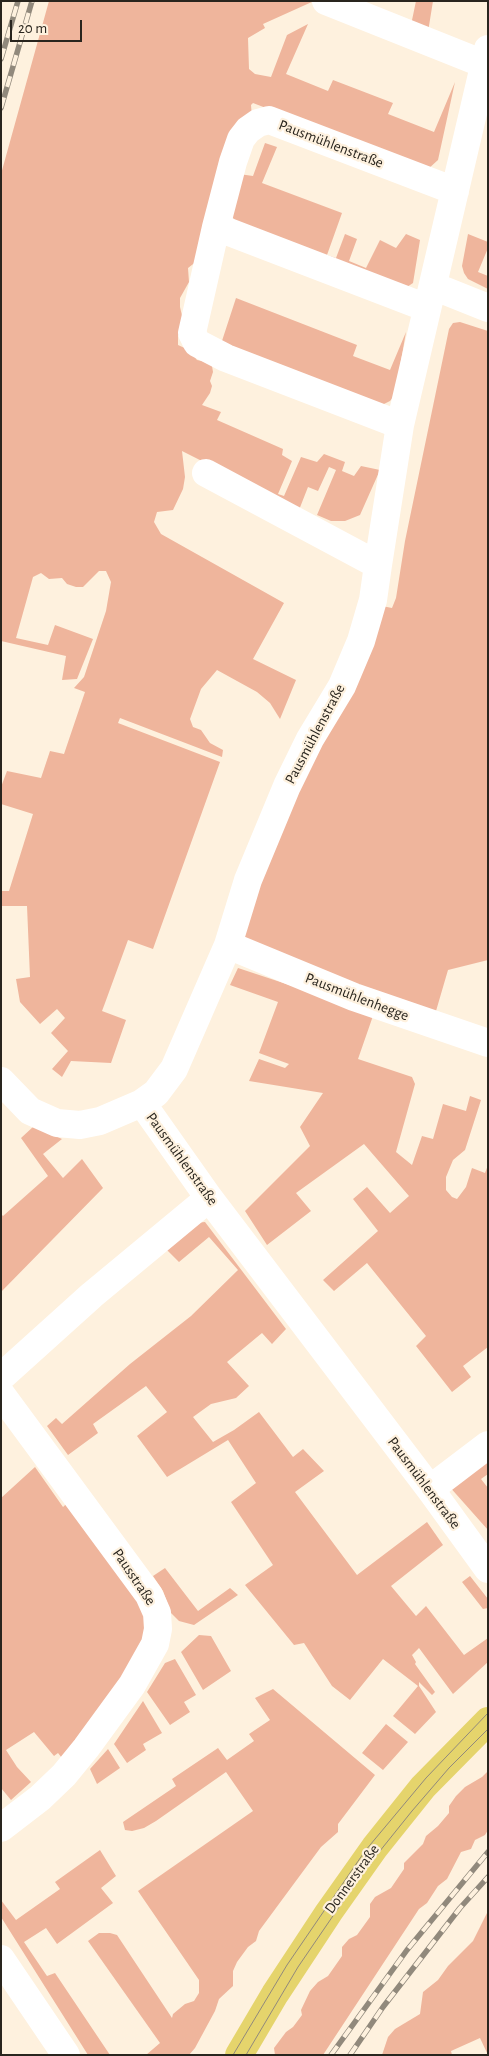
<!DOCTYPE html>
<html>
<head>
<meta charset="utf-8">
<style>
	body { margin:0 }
	#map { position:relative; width:489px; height:2056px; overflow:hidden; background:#fef1de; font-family:"Alegreya Sans",sans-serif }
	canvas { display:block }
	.frame { position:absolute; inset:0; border:2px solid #29251e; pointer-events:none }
	.scale { position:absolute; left:10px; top:20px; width:72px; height:22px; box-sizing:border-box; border:2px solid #29251e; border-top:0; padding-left:6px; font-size:15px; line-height:18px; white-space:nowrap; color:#29251e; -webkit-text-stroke:4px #fef1de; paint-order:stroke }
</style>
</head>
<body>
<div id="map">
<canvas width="489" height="2056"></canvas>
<div class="frame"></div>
<div class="scale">20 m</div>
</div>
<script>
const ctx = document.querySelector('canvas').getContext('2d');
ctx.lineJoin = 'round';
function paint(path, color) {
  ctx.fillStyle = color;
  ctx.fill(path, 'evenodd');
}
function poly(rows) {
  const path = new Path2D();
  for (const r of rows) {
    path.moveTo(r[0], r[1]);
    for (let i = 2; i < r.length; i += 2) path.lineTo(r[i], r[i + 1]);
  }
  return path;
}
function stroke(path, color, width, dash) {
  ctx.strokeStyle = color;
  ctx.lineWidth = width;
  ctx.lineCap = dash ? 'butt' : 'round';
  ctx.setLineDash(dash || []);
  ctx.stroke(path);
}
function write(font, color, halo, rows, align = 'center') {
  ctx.font = font + ' "Alegreya Sans",sans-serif';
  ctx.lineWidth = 4.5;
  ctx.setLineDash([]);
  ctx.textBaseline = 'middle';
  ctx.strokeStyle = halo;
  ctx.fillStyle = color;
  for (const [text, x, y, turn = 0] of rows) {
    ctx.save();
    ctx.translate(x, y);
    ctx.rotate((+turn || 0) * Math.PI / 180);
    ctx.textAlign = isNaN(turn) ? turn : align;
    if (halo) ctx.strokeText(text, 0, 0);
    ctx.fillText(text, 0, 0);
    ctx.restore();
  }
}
paint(poly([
	[49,1,314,1,263,24,265,28,248,38,249,69,255,74,271,77,287,35,308,24,286,74,328,91,333,80,393,103,388,114,434,132,455,82,438,160,427,170,253,103,251,105,252,117,197,261,188,268,189,282,180,298,180,307,184,324,178,336,178,345,189,350,197,360,207,362,212,366,213,372,210,381,212,386,210,393,202,405,221,412,217,420,283,449,282,455,292,461,278,494,284,496,301,457,317,462,324,454,345,462,342,471,354,476,361,466,380,470,360,515,345,521,331,521,317,515,336,470,329,467,318,491,308,487,299,510,182,451,185,477,183,489,173,510,157,512,154,522,161,534,284,603,253,659,296,680,280,719,270,703,257,692,217,670,201,689,190,719,193,727,201,730,210,743,223,750,222,757,120,718,118,723,220,762,153,949,128,940,105,1003,102,1011,126,1020,111,1063,71,1061,62,1077,52,1069,68,1051,51,1033,65,1018,57,1009,40,1024,20,1002,16,979,30,977,27,906,1,906,1,891,9,891,33,814,1,804,1,787,7,771,41,778,50,751,64,754,85,692,74,688,84,677,106,611,111,582,106,571,99,571,83,587,76,587,67,584,62,578,49,579,41,573,33,577,16,638,48,645,55,625,93,639,77,679,62,680,66,656,1,641,1,174],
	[416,1,433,1,428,32,411,25],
	[265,143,277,147,262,183,342,213,327,255,336,258,345,234,357,239,349,261,366,268,380,240,396,248,406,234,420,240,413,283,407,287,239,225,232,217,239,174,253,176],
	[468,234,488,242,488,248,478,272,488,276,488,289,468,279,464,273,462,266],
	[236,298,357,345,353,356,390,370,406,332,395,395,390,401,382,405,220,347],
	[460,322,488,331,488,960,448,970,436,1011,350,983,242,939,271,854,382,606,392,608,396,598,405,541,449,329,453,323],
	[238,968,374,1013,358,1059,412,1077,415,1084,396,1152,412,1165,422,1136,433,1139,443,1104,466,1111,470,1096,481,1100,465,1150,453,1160,446,1177,446,1190,452,1197,457,1199,466,1187,472,1168,485,1173,488,1165,488,1347,463,1366,471,1377,452,1392,416,1346,426,1336,367,1263,334,1291,323,1280,378,1231,353,1199,367,1187,390,1213,409,1196,364,1144,296,1193,311,1211,267,1245,245,1211,310,1146,300,1127,323,1093,249,1081,259,1059,285,1068,289,1064,259,1053,278,1002,230,985],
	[34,1126,62,1139,43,1154,63,1178,82,1159,103,1188,1,1292,1,1214,3,1216,48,1176,21,1138],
	[205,1222,286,1329,272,1344,262,1333,227,1362,249,1386,236,1398,211,1404,193,1417,213,1442,234,1430,259,1412,293,1457,303,1449,324,1471,295,1492,357,1575,427,1522,443,1545,391,1586,416,1616,426,1606,464,1655,488,1638,488,1662,453,1694,419,1648,412,1655,416,1662,415,1664,435,1692,432,1695,419,1682,419,1686,436,1712,415,1734,393,1716,418,1686,383,1659,350,1700,332,1686,304,1643,294,1645,245,1585,273,1565,231,1502,256,1483,228,1440,167,1477,137,1436,167,1412,146,1386,93,1424,98,1433,68,1455,47,1426,56,1418,62,1424,130,1364,191,1316,238,1270,209,1237,179,1262,165,1248,195,1223],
	[488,1454,488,1474,481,1479,488,1488,488,1530,448,1485],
	[35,1467,63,1507,75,1496,162,1632,69,1767,58,1753,54,1756,34,1732,6,1750,17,1767,31,1782,11,1800,1,1788,1,1498],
	[165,1568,198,1611,230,1588,238,1595,194,1625,179,1621,171,1613,163,1591,153,1576],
	[470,1576,488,1599,488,1608,483,1609,462,1582],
	[199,1635,211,1636,231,1671,203,1690,181,1652],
	[175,1659,196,1695,184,1702,190,1712,170,1725,147,1692,165,1663],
	[273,1689,375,1775,338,1824,338,1832,321,1847,259,1931,256,1941,248,1947,237,1962,233,1971,233,1986,219,1999,215,2011,195,2048,189,2055,146,2055,160,2043,88,1941,99,1933,110,1933,117,1935,172,2018,173,2014,185,2004,194,2001,199,1993,199,1980,138,1891,253,1811,226,1772,156,1821,144,1828,132,1831,125,1830,123,1822,176,1786,172,1779,218,1748,227,1760,254,1741,249,1734,270,1720,255,1698],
	[143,1701,162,1733,143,1744,146,1750,127,1763,114,1744],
	[386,1724,408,1742,383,1770,362,1753],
	[108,1749,120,1768,97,1784,90,1769],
	[488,1771,488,1830,485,1835,475,1840,471,1849,461,1852,447,1879,438,1886,427,1903,419,1909,323,2055,275,2055,274,2048,286,2032,293,2027,302,2015,301,2010,310,1991,318,1982,328,1976,342,1956,342,1947,349,1939,357,1935,370,1917,370,1904,375,1897,391,1888,404,1869,404,1863,423,1844,426,1836,438,1826,449,1813,449,1806,456,1796,465,1787,482,1777],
	[100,1850,116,1876,101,1888,113,1903,57,1944,46,1928,24,1942,47,1976,55,1973,110,2055,88,2055,1,1917,1,1900,16,1920,60,1889,55,1882],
	[488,1911,488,2055,480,2038,451,2051,452,2055,382,2055,388,2037,395,2029,420,2014,423,1992,438,1980,448,1966,473,1941]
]), '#efb59c');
stroke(poly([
	[326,1,484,64],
	[216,227,427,308],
	[433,286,488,308],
	[400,425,226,358,197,343,192,333,216,227,233,162,241,139,248,130,258,123,269,120,455,191],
	[206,473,378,565,400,425,488,49],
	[378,565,373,600,361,641,342,686,310,739,287,786,248,880,228,945,174,1069,156,1093,142,1103,209,1198,430,1489,488,1569],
	[228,945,354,997,488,1043],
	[1,1081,30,1111,57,1123,80,1125,100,1121,142,1103],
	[1,1377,92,1295,209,1198],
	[1,1394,149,1595,157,1613,158,1629,155,1644,132,1685,86,1748,64,1775,40,1798,1,1828],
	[430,1489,488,1445],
	[1,1959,66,2055]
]), '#fff', 28);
stroke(poly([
	[239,2055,275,1994,329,1912,375,1847,423,1787,488,1721]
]), '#e5d46c', 28);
stroke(poly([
	[233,2055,287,1965,365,1851,426,1778,488,1713],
	[246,2055,298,1967,363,1872,412,1811,449,1768,488,1729]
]), '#91897c', 1);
const rail = poly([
	[1,59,18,1],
	[1,108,32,1],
	[331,2055,407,1950,488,1852],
	[350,2055,383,2007,460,1908,488,1877]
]);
stroke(rail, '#91897c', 5.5);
stroke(rail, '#fef1de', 4, [11]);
write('15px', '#29251e', '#fef1de', [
	["Pausmühlenstraße",331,144,21],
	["Pausmühlenstraße",315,734,-62],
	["Pausmühlenhegge",357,997,21],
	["Pausmühlenstraße",182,1159,54],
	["Pausmühlenstraße",424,1483,53],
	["Pausstraße",134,1577,56],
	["Donnerstraße",352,1879,-54]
]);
</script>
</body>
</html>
